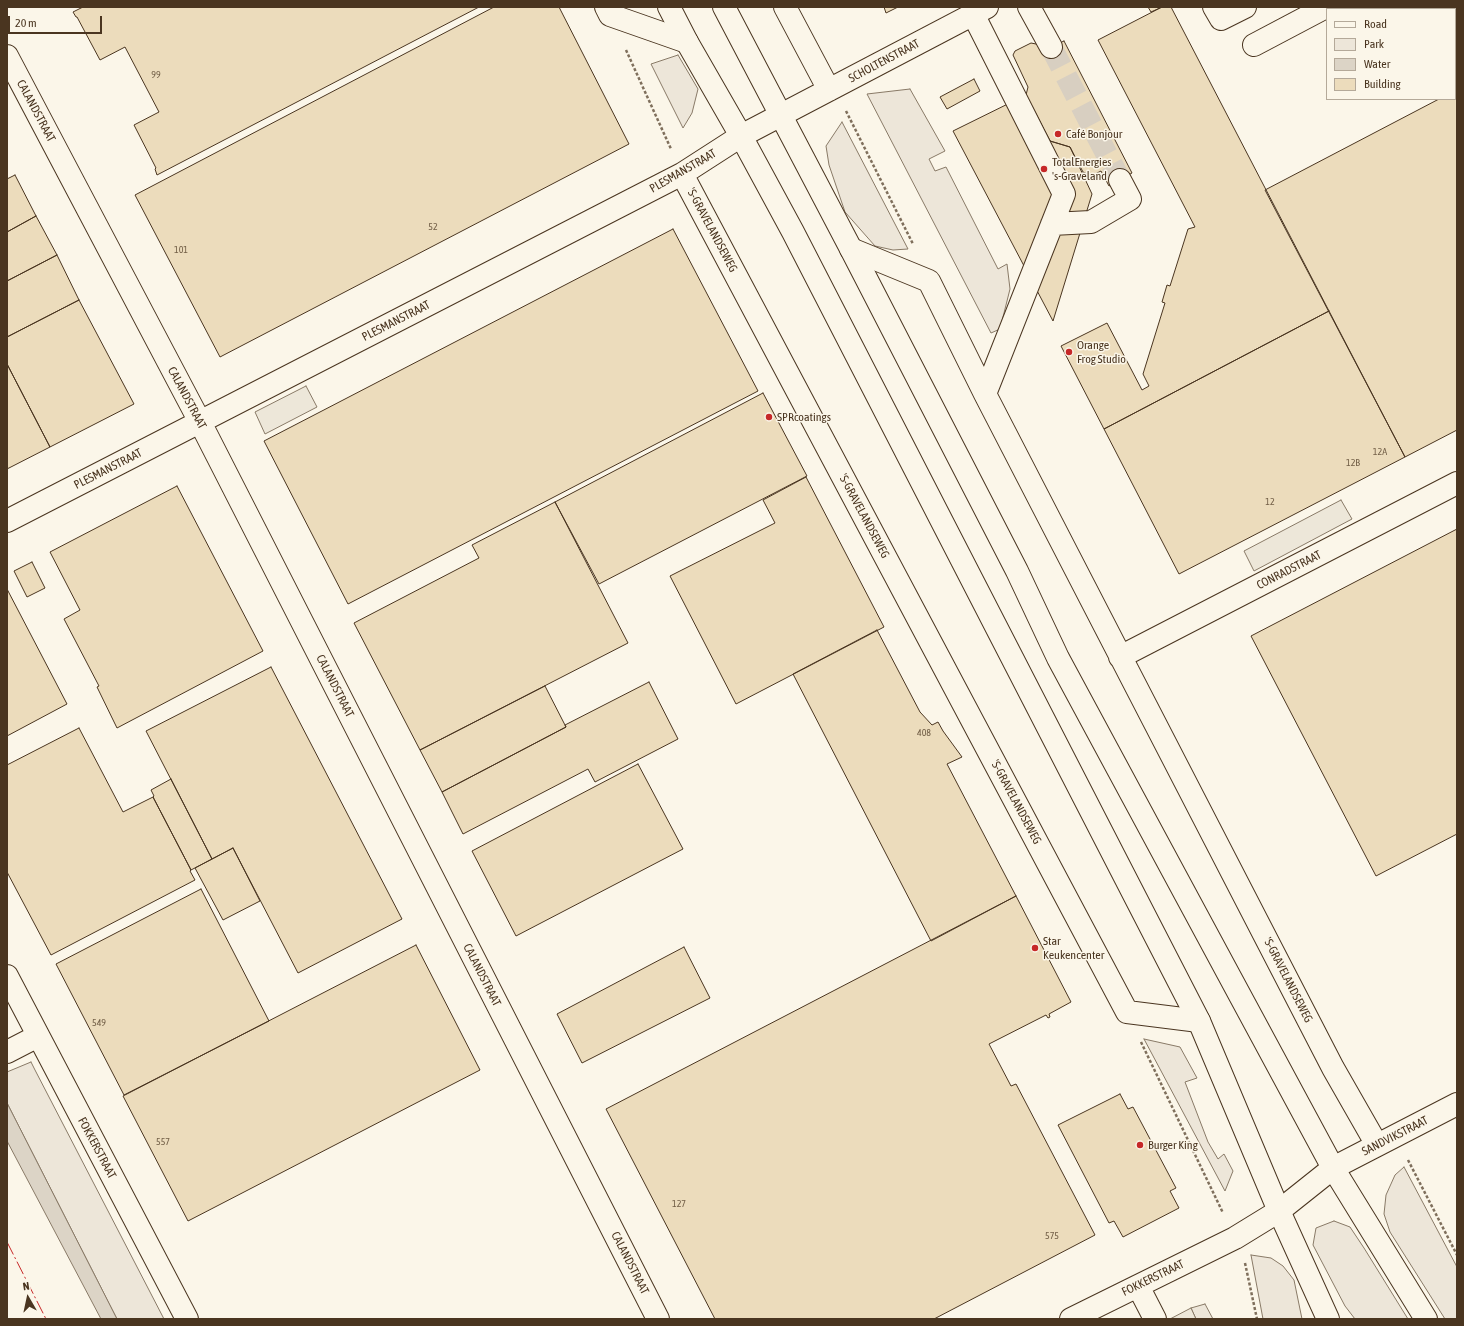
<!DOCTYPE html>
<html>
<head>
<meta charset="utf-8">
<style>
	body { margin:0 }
	#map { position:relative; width:1464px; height:1326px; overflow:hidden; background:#fbf6e9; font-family:"Asap Condensed",sans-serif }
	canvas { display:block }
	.frame { position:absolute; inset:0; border:8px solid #4a3520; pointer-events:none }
	.legend { position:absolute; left:1326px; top:8px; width:130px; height:92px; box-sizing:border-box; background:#fbf6e9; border:1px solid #b4a999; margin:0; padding:5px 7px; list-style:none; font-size:12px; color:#4a3520 }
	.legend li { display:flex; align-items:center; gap:8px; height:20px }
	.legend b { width:20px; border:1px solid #b4a999 }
	.north { position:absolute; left:8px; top:1278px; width:40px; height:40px; -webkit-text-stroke:3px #fbf6e9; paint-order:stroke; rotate:351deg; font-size:11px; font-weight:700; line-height:16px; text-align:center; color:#4a3520 }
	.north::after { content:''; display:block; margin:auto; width:14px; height:18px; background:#4a3520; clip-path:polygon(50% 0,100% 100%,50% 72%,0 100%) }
	.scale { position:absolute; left:8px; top:16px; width:94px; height:18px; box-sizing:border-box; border:2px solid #4a3520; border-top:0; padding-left:5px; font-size:12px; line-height:14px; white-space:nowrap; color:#4a3520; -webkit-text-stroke:3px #fbf6e9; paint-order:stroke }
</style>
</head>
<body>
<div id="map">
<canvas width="1464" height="1326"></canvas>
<div class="frame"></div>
<ul class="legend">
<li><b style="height:5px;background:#fbf6e9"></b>Road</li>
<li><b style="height:11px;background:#ede6d9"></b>Park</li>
<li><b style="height:11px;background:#dcd4c6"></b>Water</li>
<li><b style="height:11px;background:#ecdcbc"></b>Building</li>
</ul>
<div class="north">N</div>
<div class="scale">20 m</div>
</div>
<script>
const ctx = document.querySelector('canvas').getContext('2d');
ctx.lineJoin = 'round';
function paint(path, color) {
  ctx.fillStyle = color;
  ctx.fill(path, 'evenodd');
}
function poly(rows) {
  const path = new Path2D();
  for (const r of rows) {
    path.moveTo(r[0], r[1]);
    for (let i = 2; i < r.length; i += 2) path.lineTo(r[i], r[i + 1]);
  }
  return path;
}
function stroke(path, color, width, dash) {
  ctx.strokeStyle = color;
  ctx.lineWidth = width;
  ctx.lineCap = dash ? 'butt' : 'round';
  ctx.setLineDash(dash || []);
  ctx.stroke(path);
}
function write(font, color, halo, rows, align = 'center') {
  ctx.font = font + ' "Asap Condensed",sans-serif';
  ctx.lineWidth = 3;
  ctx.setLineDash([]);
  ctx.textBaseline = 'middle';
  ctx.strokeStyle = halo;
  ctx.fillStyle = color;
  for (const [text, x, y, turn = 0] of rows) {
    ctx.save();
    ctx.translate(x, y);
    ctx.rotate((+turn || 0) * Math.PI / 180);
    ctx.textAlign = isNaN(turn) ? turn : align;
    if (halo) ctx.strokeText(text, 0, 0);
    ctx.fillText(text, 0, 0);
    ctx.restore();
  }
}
const green = poly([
	[678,55,698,89,692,113,683,128,651,64,678,55],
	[910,89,945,151,929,159,935,171,946,167,998,269,1007,264,1010,289,1000,329,991,333,867,94,910,89],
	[842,122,908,249,893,250,875,246,845,212,829,165,826,146,842,122],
	[1144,1039,1180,1047,1197,1078,1185,1082,1208,1142,1218,1159,1224,1154,1233,1171,1225,1191,1144,1039],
	[31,1062,35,1070,164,1319,117,1319,7,1103,7,1072,31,1062],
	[1404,1167,1457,1267,1457,1319,1445,1319,1390,1232,1384,1214,1386,1195,1395,1175,1404,1167],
	[1334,1221,1350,1227,1364,1248,1408,1319,1355,1319,1345,1306,1313,1245,1316,1228,1334,1221],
	[1251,1255,1271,1258,1283,1266,1294,1280,1302,1319,1263,1319,1251,1255],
	[1205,1304,1213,1319,1196,1319,1191,1308,1205,1304]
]);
paint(green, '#ede6d9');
stroke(green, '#887966', 1);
const parking = poly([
	[306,386,317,407,265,434,255,412,306,386],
	[1341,500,1352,519,1254,571,1244,551,1341,500],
	[1191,1308,1196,1319,1170,1319,1191,1308]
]);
paint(parking, '#ede7d9');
stroke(parking, '#887966', 1);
const water = poly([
	[7,1103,117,1319,101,1319,7,1141,7,1103]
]);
paint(water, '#dcd4c6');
stroke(water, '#887966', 1);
const building = poly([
	[83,7,479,7,157,175,155,169,156,168,134,125,159,112,125,47,100,60,77,17,76,17,73,12,83,7],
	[494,7,559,7,629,144,220,357,135,195,494,7],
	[884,7,898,7,886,13,884,7],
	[1148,7,1162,7,1151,12,1148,7],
	[1162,7,1171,7,1329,311,1104,429,1061,346,1107,323,1142,390,1149,386,1143,374,1165,303,1162,302,1167,285,1170,286,1188,229,1195,227,1098,40,1162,7],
	[1064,41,1132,173,1109,186,1101,171,1093,175,1087,174,1083,172,1070,147,1050,141,1026,95,1028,87,1013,55,1015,51,1031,43,1051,47,1064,41],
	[974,79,980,91,947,109,940,97,974,79],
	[1457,89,1457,430,1405,457,1265,190,1439,99,1455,99,1455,90,1457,89],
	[1026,95,1050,141,1070,147,1092,194,1053,321,953,131,1026,95],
	[15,175,36,216,7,232,7,179,15,175],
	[36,216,57,255,7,281,7,232,36,216],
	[673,229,758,391,348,604,264,441,673,229],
	[57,255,79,300,7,337,7,281,57,255],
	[79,300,134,404,50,447,7,364,7,337,79,300],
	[1329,311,1405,457,1179,574,1104,429,1329,311],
	[7,364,50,447,7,469,7,364],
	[763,393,807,476,599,584,555,502,763,393],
	[806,477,884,627,736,704,670,576,775,523,763,500,806,477],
	[177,486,263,651,117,728,97,687,99,686,64,619,80,610,50,552,177,486],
	[555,502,628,643,420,750,354,623,479,558,472,545,555,502],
	[1457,529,1457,834,1376,876,1251,636,1457,529],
	[32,562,45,588,27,597,14,571,32,562],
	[7,589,67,704,7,736,7,589],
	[877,630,920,712,932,725,938,722,943,731,962,757,947,764,1016,896,931,941,793,674,877,630],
	[271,667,402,919,298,973,233,848,212,859,146,731,271,667],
	[649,682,678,739,595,782,588,769,463,834,442,792,566,727,565,725,649,682],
	[545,686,566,727,442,792,420,750,545,686],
	[79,728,123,812,153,797,191,870,190,871,195,880,51,955,7,872,7,765,79,728],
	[638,764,683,849,516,936,472,851,638,764],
	[171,779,212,859,191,870,153,797,154,796,151,790,171,779],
	[233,848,260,901,223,920,195,868,233,848],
	[201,889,269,1021,124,1095,56,964,201,889],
	[1016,896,1071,1002,1049,1014,1050,1017,1048,1018,1046,1015,989,1044,1011,1086,1016,1084,1095,1235,934,1319,715,1319,606,1109,1016,896],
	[416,945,480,1070,188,1221,123,1096,416,945],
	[684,947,710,998,582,1063,557,1014,684,947],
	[1120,1094,1128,1109,1133,1107,1176,1188,1170,1191,1179,1208,1123,1237,1114,1221,1109,1223,1058,1125,1120,1094]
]);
paint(building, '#ecdcbc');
stroke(building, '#4a3520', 1);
stroke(poly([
	[1051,47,1120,180]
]), '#d8cfc1', 22, [22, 11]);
const minor = poly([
	[606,7,610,15,687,42],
	[785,7,829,90],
	[1029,7,1051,47],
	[1214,7,1221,19,1245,7],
	[973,14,1064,194,985,394],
	[1254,45,1326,7],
	[7,56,200,422,658,1319],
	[682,174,1127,1012,1199,1021],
	[1052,224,1091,222,1130,199,1120,180],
	[851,249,929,281,985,394,1333,1068,1377,1145],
	[7,521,682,174,741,136,987,7],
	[1120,657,1457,483],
	[7,976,187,1319],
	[7,1052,38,1036],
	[1138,1286,1155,1319],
	[1071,1319,1235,1238,1279,1211,1333,1168,1457,1104]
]);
const major = poly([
	[669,7,687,42,741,136,793,232,1199,1021,1279,1211,1328,1319],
	[724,7,851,249,1017,571,1058,658,1333,1168,1426,1319]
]);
stroke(minor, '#4a3520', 24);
stroke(major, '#4a3520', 24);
stroke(poly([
	[626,50,671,149],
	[846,111,913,244],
	[1141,1042,1223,1213],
	[1408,1160,1457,1255],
	[1245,1263,1257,1319]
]), '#7f6f5c', 2.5, [3, 2]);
stroke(minor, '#fbf6e9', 22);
stroke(major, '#fbf6e9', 22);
stroke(poly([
	[7,1242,46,1319]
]), '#c62828', 1, [14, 3, 2, 3]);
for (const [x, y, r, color] of [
	[1058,134,4,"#c62828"],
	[1044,169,4,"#c62828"],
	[1069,352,4,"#c62828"],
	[769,417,4,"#c62828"],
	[1035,948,4,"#c62828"],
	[1140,1145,4,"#c62828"]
]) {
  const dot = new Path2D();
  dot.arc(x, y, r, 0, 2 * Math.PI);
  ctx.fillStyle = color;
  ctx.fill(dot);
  stroke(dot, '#fbf6e9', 1.5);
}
write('10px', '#725f47', null, [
	["99",156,75],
	["52",433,227],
	["101",181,250],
	["12A",1380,452],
	["12B",1353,463],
	["12",1270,502],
	["408",924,733],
	["549",99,1023],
	["557",163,1142],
	["127",679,1204],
	["575",1052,1236]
]);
write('12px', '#4a3520', '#fbf6e9', [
	["SCHOLTENSTRAAT",884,61,-28],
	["CALANDSTRAAT",36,111,62],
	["PLESMANSTRAAT",683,171,-30],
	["'S-GRAVELANDSEWEG",712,230,62],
	["PLESMANSTRAAT",396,321,-27],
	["CALANDSTRAAT",187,398,62],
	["PLESMANSTRAAT",108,469,-27],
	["'S-GRAVELANDSEWEG",864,516,62],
	["CONRADSTRAAT",1289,570,-27],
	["CALANDSTRAAT",335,686,63],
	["'S-GRAVELANDSEWEG",1016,802,62],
	["CALANDSTRAAT",482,975,63],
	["'S-GRAVELANDSEWEG",1288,980,63],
	["SANDVIKSTRAAT",1395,1136,-27],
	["FOKKERSTRAAT",97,1148,62],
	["CALANDSTRAAT",630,1263,63],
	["FOKKERSTRAAT",1153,1278,-26]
]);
write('12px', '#4a3520', '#fbf6e9', [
	["Café Bonjour",1066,134],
	["TotalEnergies",1052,162],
	["'s-Graveland",1052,176],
	["Orange",1077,345],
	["Frog Studio",1077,359],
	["SPRcoatings",777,417],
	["Star",1043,941],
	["Keukencenter",1043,955],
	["Burger King",1148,1145]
], 'left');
</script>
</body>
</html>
